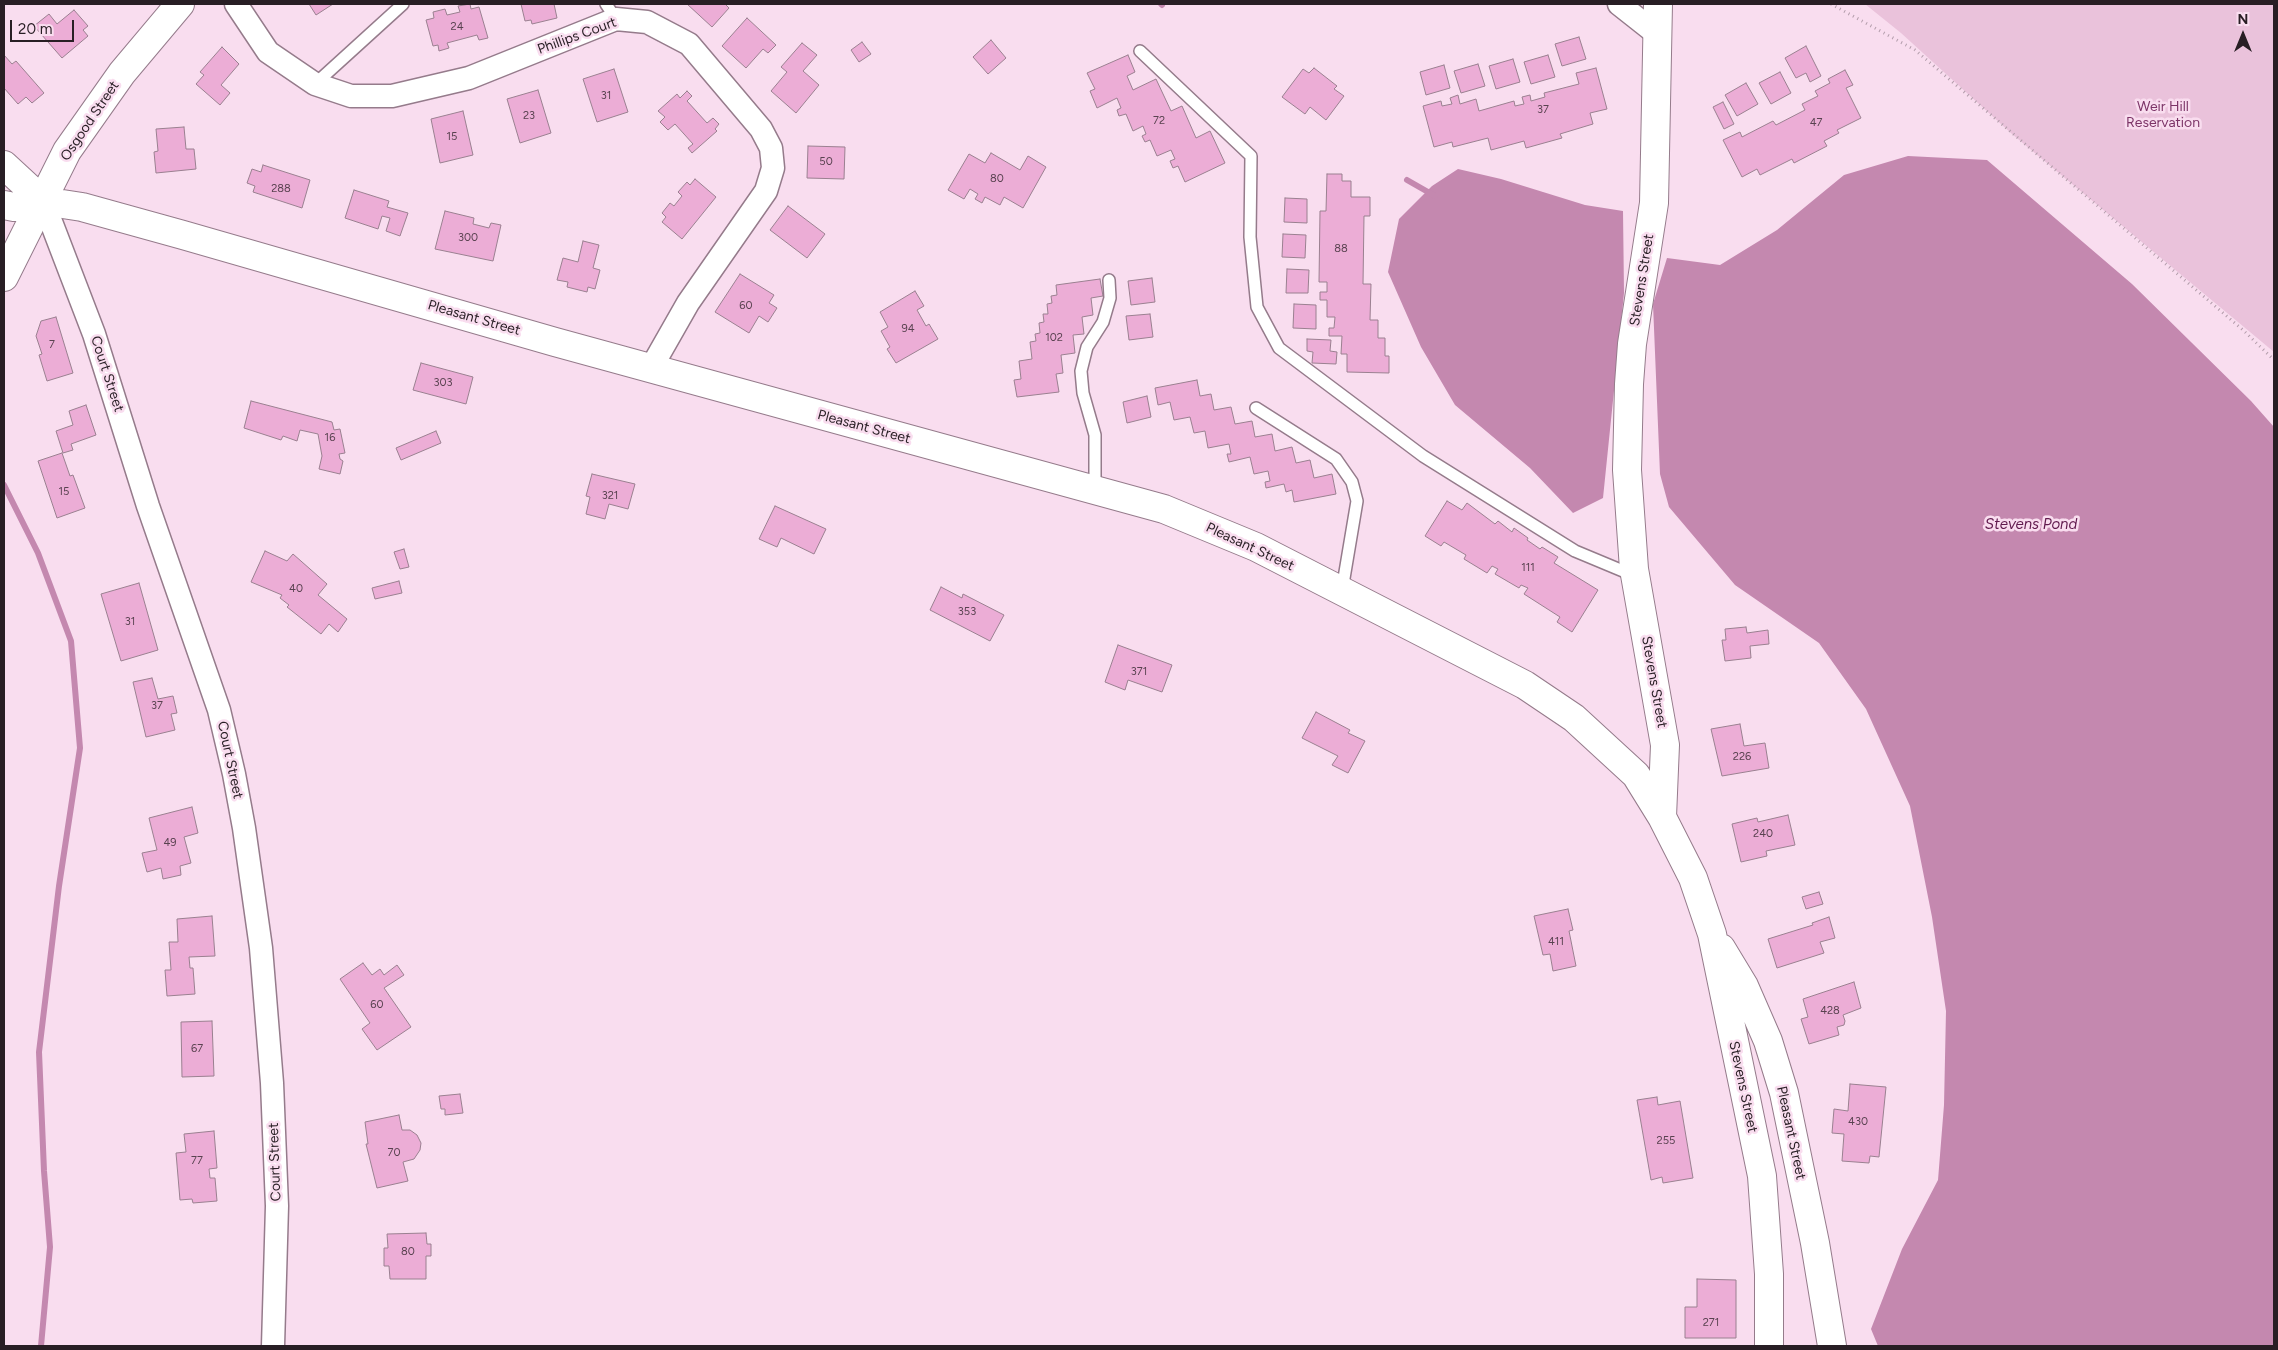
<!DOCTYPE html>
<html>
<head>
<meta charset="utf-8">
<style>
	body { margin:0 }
	#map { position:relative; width:2278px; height:1350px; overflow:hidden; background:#f9ddef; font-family:Figtree,sans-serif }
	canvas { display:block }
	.frame { position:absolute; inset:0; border:5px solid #281e24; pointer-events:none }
	.north { position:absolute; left:2218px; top:10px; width:50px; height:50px; -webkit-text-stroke:4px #f9ddef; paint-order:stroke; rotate:0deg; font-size:14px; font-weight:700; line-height:20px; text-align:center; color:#281e24 }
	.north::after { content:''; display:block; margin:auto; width:18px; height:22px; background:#281e24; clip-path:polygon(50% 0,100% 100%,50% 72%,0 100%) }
	.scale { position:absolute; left:10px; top:20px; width:64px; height:22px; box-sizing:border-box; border:2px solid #281e24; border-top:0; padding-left:6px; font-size:15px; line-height:18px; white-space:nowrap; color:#281e24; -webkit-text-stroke:4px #f9ddef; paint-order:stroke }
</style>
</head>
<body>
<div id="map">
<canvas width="2278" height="1350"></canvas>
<div class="frame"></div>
<div class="north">N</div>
<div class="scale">20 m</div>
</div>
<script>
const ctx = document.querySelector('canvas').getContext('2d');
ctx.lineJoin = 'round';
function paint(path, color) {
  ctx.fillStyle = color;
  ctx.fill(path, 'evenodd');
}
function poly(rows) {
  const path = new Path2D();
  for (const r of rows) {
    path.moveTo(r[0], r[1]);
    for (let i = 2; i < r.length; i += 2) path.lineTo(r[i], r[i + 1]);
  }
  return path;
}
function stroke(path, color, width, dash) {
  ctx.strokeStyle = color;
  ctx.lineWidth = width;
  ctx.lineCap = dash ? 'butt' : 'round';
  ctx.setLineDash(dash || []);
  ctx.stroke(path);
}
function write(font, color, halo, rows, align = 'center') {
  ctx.font = font + ' Figtree,sans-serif';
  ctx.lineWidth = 5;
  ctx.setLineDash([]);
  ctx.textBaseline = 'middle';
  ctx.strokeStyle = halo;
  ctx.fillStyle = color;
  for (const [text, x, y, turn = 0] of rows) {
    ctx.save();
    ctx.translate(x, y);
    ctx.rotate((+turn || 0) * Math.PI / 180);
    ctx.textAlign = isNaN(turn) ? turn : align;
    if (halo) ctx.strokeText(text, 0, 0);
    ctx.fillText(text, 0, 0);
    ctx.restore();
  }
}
paint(poly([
	[1865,4,2274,4,2274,352,2012,134,1901,33]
]), '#eac2db');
paint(poly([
	[1908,156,1987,160,2132,284,2251,401,2274,427,2274,1346,1878,1346,1871,1329,1902,1249,1938,1180,1944,1105,1946,1011,1932,917,1910,806,1866,709,1819,643,1735,585,1669,507,1660,474,1653,304,1667,258,1720,265,1777,230,1844,175],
	[1458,169,1501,179,1585,205,1623,211,1624,293,1603,498,1573,513,1530,468,1455,405,1421,347,1388,272,1399,219,1432,186]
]), '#c488af');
stroke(poly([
	[1161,4,1162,5],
	[1407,180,1435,196],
	[4,485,38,553,71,641,80,748,59,886,39,1052,44,1171,50,1247,41,1346]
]), '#c488af', 6);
const building = poly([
	[309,4,333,4,316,15,309,4],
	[470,4,471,9,479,7,488,38,479,40,477,35,447,43,449,48,439,51,438,45,433,46,426,20,434,18,433,12,445,9,447,15,460,12,458,6,470,4],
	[521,4,554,4,557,18,532,24,531,20,525,21,521,4],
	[687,4,725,4,729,8,712,27,687,4],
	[74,10,88,26,83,30,88,36,62,58,34,26,49,14,57,24,74,10],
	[747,18,776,45,768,53,763,49,746,68,722,46,747,18],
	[1579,37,1586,59,1562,66,1555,44,1579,37],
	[991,40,1006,58,988,74,973,57,991,40],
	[862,42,871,54,859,62,851,50,862,42],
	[802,43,817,55,803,71,819,85,796,113,771,91,787,72,781,67,802,43],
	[1806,46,1821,76,1810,82,1806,73,1796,78,1785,58,1806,46],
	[222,47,239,64,221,85,230,93,220,105,196,84,204,75,200,72,222,47],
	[4,55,12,64,16,61,44,93,32,103,26,97,18,104,4,88,4,55],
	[1128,55,1135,72,1127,76,1133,90,1156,79,1171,111,1182,106,1196,138,1210,131,1225,163,1185,182,1178,166,1173,168,1170,161,1175,159,1171,150,1157,156,1150,140,1145,142,1142,136,1146,134,1143,126,1133,131,1126,114,1119,116,1117,110,1121,108,1117,98,1097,108,1090,91,1095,89,1087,73,1128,55],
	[1548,55,1555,77,1531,84,1524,62,1548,55],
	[1513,59,1520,82,1496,89,1489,66,1513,59],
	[1478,64,1485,86,1461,93,1454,71,1478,64],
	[1444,65,1450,88,1426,95,1420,72,1444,65],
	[1314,68,1337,86,1334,89,1344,96,1326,120,1310,107,1305,114,1282,97,1303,69,1309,73,1314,68],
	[1596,68,1607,109,1590,113,1593,124,1560,134,1562,138,1526,148,1524,141,1491,150,1488,138,1453,147,1452,142,1434,147,1423,106,1441,101,1442,106,1452,104,1450,98,1458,95,1460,104,1476,99,1479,111,1514,101,1515,106,1524,104,1522,97,1530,95,1531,101,1545,97,1544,93,1579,84,1576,73,1596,68],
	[614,69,628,112,597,122,583,79,614,69],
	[1845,70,1853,85,1846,88,1861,118,1837,130,1839,133,1824,141,1827,146,1794,163,1792,159,1760,175,1757,169,1742,177,1723,140,1740,132,1742,137,1773,121,1776,125,1805,110,1802,104,1818,96,1815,91,1830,83,1828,79,1845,70],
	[1780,72,1791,93,1771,104,1759,83,1780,72],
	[1746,83,1758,104,1737,116,1725,95,1746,83],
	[538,90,551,133,520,143,507,99,538,90],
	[687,91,692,96,687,101,707,123,713,118,719,124,715,129,717,131,692,153,688,148,693,144,675,124,668,130,660,122,665,117,658,111,677,94,680,98,687,91],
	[1723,102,1734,124,1724,129,1713,107,1723,102],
	[463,111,473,155,440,163,431,119,463,111],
	[184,127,186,149,194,149,196,169,156,173,154,152,158,151,156,129,184,127],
	[808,146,845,147,844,179,807,178,808,146],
	[991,153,1020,170,1028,156,1046,167,1023,208,1004,197,1000,205,985,197,982,203,975,199,978,194,970,189,964,199,948,190,969,154,985,163,991,153],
	[263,165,310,180,302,208,253,192,255,186,247,183,252,169,261,172,263,165],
	[1327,174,1342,174,1342,181,1351,181,1351,197,1370,197,1370,216,1364,216,1363,284,1371,284,1370,320,1378,320,1378,338,1385,338,1385,356,1389,356,1389,373,1347,372,1347,354,1341,354,1342,336,1329,336,1329,328,1334,328,1335,317,1327,317,1327,300,1320,300,1320,292,1327,292,1327,282,1319,282,1320,211,1326,211,1327,174],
	[695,179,716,197,682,239,662,222,666,217,662,213,670,203,674,206,682,196,678,192,687,182,690,185,695,179],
	[354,190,389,201,387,207,408,213,400,236,386,231,390,218,382,216,378,229,345,218,354,190],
	[1285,198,1307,199,1307,223,1284,222,1285,198],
	[788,206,825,234,807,258,770,230,788,206],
	[445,211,474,218,473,224,489,228,491,223,501,225,493,261,435,249,445,211],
	[1283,234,1306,235,1305,258,1282,257,1283,234],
	[583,241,599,245,593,268,600,270,595,289,588,287,587,292,567,287,568,282,557,280,563,258,578,262,583,241],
	[1287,269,1309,270,1308,293,1286,293,1287,269],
	[740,274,774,295,769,303,777,308,768,322,759,316,749,333,715,312,740,274],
	[1152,278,1155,302,1131,305,1128,281,1152,278],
	[1100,279,1103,296,1091,298,1093,315,1082,317,1084,334,1073,335,1075,353,1061,355,1063,373,1056,374,1059,392,1017,397,1014,380,1021,379,1019,361,1032,359,1030,342,1036,341,1035,334,1040,333,1039,323,1044,322,1043,314,1048,314,1047,304,1052,303,1051,296,1057,295,1056,285,1100,279],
	[915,291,924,306,917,310,926,326,929,324,938,339,896,363,887,349,890,347,881,331,888,327,880,312,915,291],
	[1294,304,1316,305,1316,329,1293,328,1294,304],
	[1150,314,1153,337,1129,340,1126,316,1150,314],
	[56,317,73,373,47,381,39,355,42,354,36,336,41,321,56,317],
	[1307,339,1331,340,1330,351,1337,352,1336,364,1312,363,1313,352,1307,351,1307,339],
	[421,363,473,377,466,404,413,390,421,363],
	[1197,380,1200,396,1211,394,1214,410,1231,407,1235,424,1252,421,1255,437,1272,434,1275,451,1292,447,1296,463,1310,460,1314,478,1332,474,1336,494,1294,502,1292,490,1286,492,1284,484,1266,488,1265,482,1270,481,1268,471,1254,474,1250,457,1229,462,1227,454,1231,454,1229,444,1208,448,1205,431,1194,433,1190,417,1174,420,1170,402,1158,405,1155,388,1197,380],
	[1147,396,1151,417,1127,423,1123,402,1147,396],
	[251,401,332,422,334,430,340,429,345,453,339,454,340,459,343,461,340,474,319,469,322,456,318,434,300,430,297,441,283,436,281,440,244,428,251,401],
	[86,405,96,435,71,444,73,450,63,453,56,431,73,425,69,411,86,405],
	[436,431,441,443,401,460,396,448,436,431],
	[62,453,70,476,73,475,85,508,57,518,38,461,62,453],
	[592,474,635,484,628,509,609,504,605,519,586,514,590,497,586,496,592,474],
	[1447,501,1462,510,1467,503,1495,524,1498,521,1512,532,1514,528,1528,538,1527,540,1540,549,1542,547,1558,557,1554,563,1598,590,1572,632,1557,622,1560,617,1524,594,1528,588,1521,585,1519,588,1495,574,1498,569,1492,566,1487,573,1464,559,1466,555,1444,542,1441,546,1425,536,1447,501],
	[775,506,826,529,814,554,781,538,777,547,759,539,775,506],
	[404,549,409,567,400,569,394,552,404,549],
	[265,551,287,561,293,554,327,584,318,595,347,619,338,632,329,624,321,634,287,607,289,605,280,598,282,595,251,582,265,551],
	[399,581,402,593,375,599,372,588,399,581],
	[139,583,158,650,121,661,101,594,139,583],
	[941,587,962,598,963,594,1004,615,990,641,930,610,941,587],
	[1746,627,1747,633,1768,630,1769,644,1750,646,1751,658,1725,661,1722,640,1726,640,1725,629,1746,627],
	[1118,645,1172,665,1162,692,1128,680,1125,690,1105,682,1118,645],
	[152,678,158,699,173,696,177,713,171,714,175,730,146,737,133,682,152,678],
	[1316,712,1350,730,1348,733,1365,741,1348,773,1332,765,1338,756,1302,738,1316,712],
	[1740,724,1744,746,1765,743,1769,768,1722,776,1711,729,1740,724],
	[192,807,198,833,184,837,191,863,180,866,181,875,163,879,161,868,147,872,142,853,157,850,149,818,192,807],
	[1788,815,1795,845,1766,851,1767,856,1741,862,1732,824,1757,818,1758,822,1788,815],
	[1819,892,1823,904,1806,909,1802,897,1819,892],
	[1568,909,1573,930,1569,931,1576,966,1553,971,1550,954,1543,955,1534,916,1568,909],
	[212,916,215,956,189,957,190,968,193,968,195,994,167,996,165,970,171,970,169,942,178,942,177,919,212,916],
	[1829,917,1835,938,1820,942,1824,953,1777,968,1768,939,1813,925,1812,923,1829,917],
	[363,963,372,975,380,969,384,975,397,965,404,975,384,988,411,1027,377,1050,362,1029,370,1023,340,979,363,963],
	[1854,982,1861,1008,1843,1015,1845,1021,1844,1025,1837,1027,1839,1035,1809,1044,1801,1019,1808,1017,1803,999,1854,982],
	[212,1021,214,1076,182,1077,181,1022,212,1021],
	[1850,1084,1886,1087,1879,1157,1870,1156,1869,1163,1842,1161,1844,1134,1832,1133,1834,1109,1848,1111,1850,1084],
	[460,1094,463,1113,445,1115,445,1109,441,1109,439,1096,460,1094],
	[1657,1097,1658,1105,1680,1101,1693,1178,1663,1183,1662,1177,1651,1180,1637,1100,1657,1097],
	[399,1115,402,1130,410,1130,417,1135,421,1143,420,1150,414,1159,403,1162,408,1181,377,1188,366,1144,368,1144,365,1122,399,1115],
	[214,1131,217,1168,209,1169,210,1178,215,1178,217,1201,193,1203,192,1199,180,1200,176,1153,186,1152,184,1134,214,1131],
	[426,1233,427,1244,431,1244,431,1256,426,1256,426,1279,390,1279,389,1266,384,1266,384,1248,388,1248,387,1234,426,1233],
	[1697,1279,1736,1280,1736,1338,1685,1338,1685,1307,1697,1307,1697,1279]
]);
paint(building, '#ecadd6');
stroke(building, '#9a8090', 1);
const lane = poly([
	[606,4,616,19],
	[1140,51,1251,156,1250,237,1257,307,1279,348,1423,456,1575,551,1635,576],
	[315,84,403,4],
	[1256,408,1336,459,1352,482,1357,501,1342,590],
	[1095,490,1095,435,1083,393,1081,371,1087,347,1103,322,1110,298,1109,280]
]);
const street = poly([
	[236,4,268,52,315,84,351,96,392,96,469,78,616,19,647,22,689,44,761,129,771,148,773,168,766,191,688,303,651,368],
	[1619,4,1657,34],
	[43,201,94,334,148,506,219,710,234,774,244,828,261,948,272,1083,277,1206,273,1346]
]);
const secondary = poly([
	[1658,4,1654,203,1632,344,1629,384,1627,470,1634,569,1665,745,1662,817,1693,878,1712,934,1762,1176,1769,1274,1769,1346],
	[4,165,43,201,82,207,183,235,555,342,1164,509,1256,547,1525,685,1574,718,1636,775,1662,817],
	[4,205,14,207,43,201],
	[4,277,67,151,122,73,180,4],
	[1721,948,1744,986,1768,1041,1784,1093,1815,1243,1832,1346]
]);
stroke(lane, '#957b8b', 14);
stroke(street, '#957b8b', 25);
stroke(secondary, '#957b8b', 30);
stroke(poly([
	[1831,4,1915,50,2243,330,2274,360]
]), '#b39dab', 3, [1, 4]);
stroke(lane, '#fff', 11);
stroke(street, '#fff', 22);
stroke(secondary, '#fff', 28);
write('11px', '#594250', null, [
	["24",457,27],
	["31",606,96],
	["37",1543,110],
	["23",529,116],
	["72",1159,121],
	["47",1816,123],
	["15",452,137],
	["50",826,162],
	["80",997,179],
	["288",281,189],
	["300",468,238],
	["88",1341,249],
	["60",746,306],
	["94",908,329],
	["102",1054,338],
	["7",52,345],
	["303",443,383],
	["16",330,438],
	["15",64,492],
	["321",610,496],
	["111",1528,568],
	["40",296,589],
	["353",967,612],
	["31",130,622],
	["371",1139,672],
	["37",157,706],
	["226",1742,757],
	["240",1763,834],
	["49",170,843],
	["411",1556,942],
	["60",377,1005],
	["428",1830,1011],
	["67",197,1049],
	["430",1858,1122],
	["255",1666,1141],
	["70",394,1153],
	["77",197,1161],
	["80",408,1252],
	["271",1711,1323]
]);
write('14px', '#281e24', '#f9ddef', [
	["Phillips Court",577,36,-20],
	["Osgood Street",90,121,-56],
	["Stevens Street",1642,280,-81],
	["Pleasant Street",474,318,16],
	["Court Street",107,374,72],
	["Pleasant Street",864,427,15],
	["Pleasant Street",1250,547,25],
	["Stevens Street",1654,682,80],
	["Court Street",230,760,78],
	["Stevens Street",1743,1087,78],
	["Pleasant Street",1791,1133,78],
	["Court Street",275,1162,-92]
]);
write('14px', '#7c3467', '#f9ddef', [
	["Weir Hill",2163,107],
	["Reservation",2163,123]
]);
write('italic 15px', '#611a4e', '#f9ddef', [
	["Stevens Pond",2031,525]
]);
</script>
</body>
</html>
